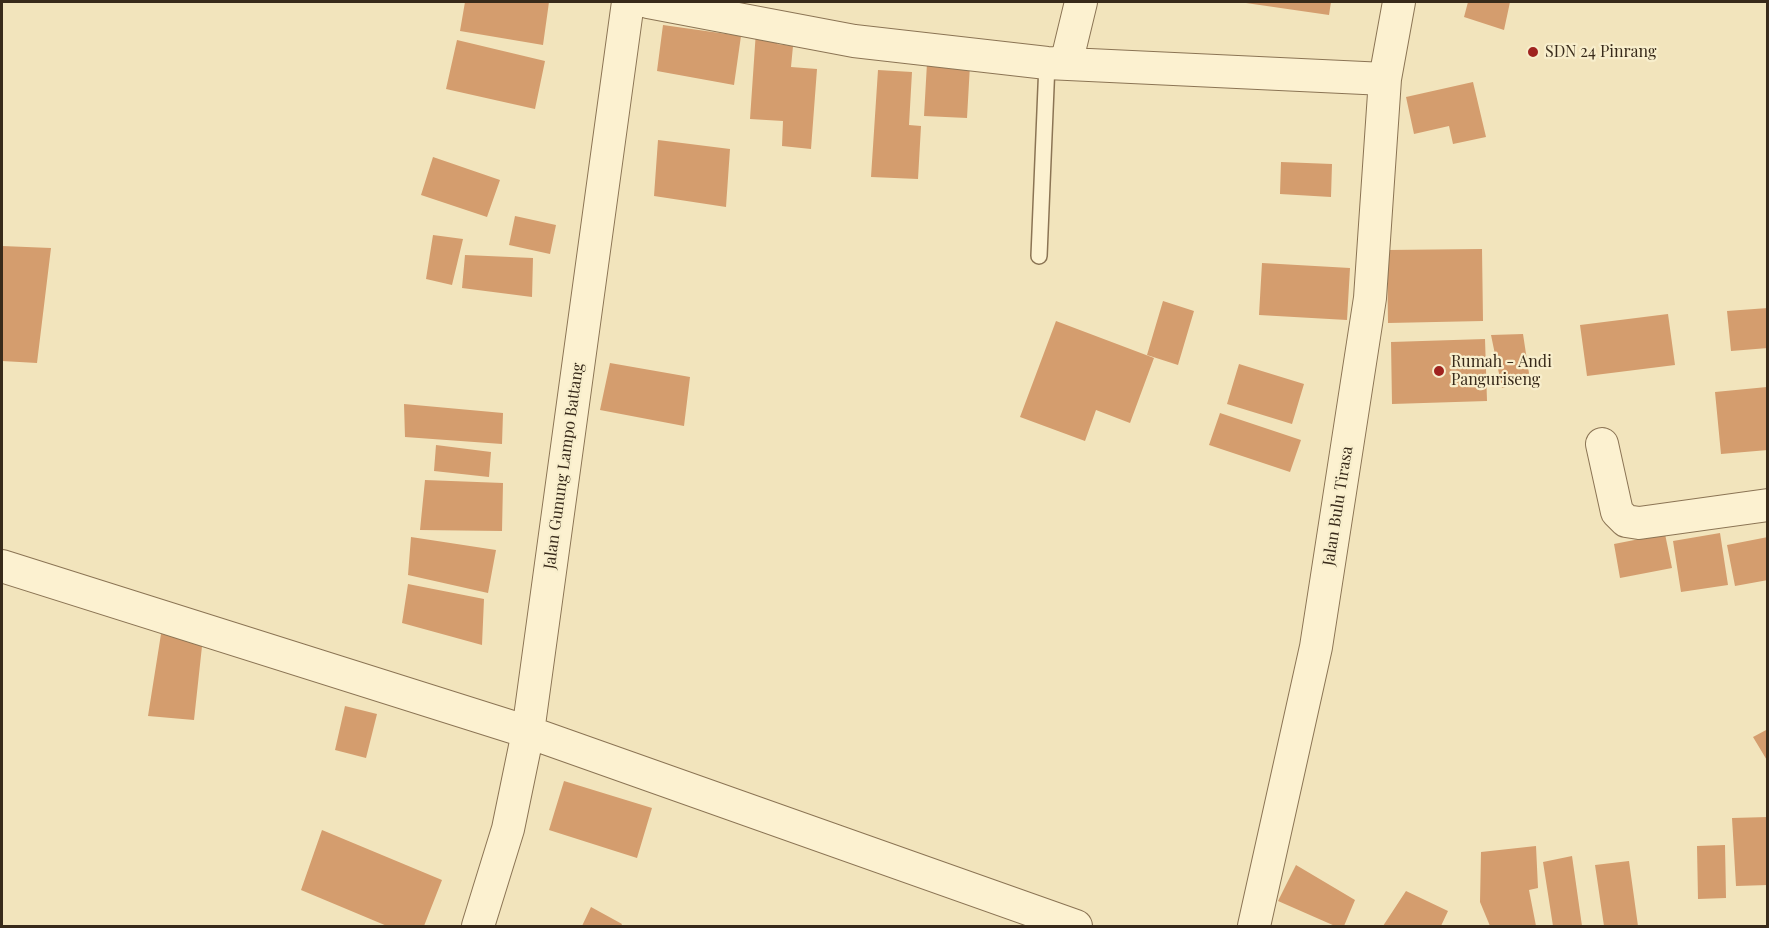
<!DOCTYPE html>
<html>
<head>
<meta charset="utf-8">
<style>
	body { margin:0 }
	#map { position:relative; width:1769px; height:928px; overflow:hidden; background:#f2e4bc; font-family:"Playfair Display",serif }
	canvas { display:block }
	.frame { position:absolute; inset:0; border:3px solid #382a1a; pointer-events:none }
</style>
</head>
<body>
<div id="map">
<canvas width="1769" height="928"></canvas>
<div class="frame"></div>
</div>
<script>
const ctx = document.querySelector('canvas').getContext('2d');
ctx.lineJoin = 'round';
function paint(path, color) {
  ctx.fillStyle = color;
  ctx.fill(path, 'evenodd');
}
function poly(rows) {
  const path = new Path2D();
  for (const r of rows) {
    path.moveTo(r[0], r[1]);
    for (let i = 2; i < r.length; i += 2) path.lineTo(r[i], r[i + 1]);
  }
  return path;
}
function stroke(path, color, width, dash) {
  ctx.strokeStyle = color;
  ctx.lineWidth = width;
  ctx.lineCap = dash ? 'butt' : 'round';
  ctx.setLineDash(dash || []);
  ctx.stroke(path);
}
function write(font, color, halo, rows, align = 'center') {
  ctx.font = font + ' "Playfair Display",serif';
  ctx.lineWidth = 4.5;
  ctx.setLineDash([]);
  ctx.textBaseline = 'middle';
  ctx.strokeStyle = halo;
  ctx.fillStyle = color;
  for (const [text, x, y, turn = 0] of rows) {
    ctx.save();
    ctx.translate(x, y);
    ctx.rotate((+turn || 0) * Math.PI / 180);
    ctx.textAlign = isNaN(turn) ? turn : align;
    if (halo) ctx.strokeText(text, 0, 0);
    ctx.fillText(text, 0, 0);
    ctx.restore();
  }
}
paint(poly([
	[465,2,549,2,543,45,460,31],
	[1239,2,1331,2,1329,15],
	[1468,2,1510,2,1504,30,1464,17],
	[663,25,741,36,734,85,657,71],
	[756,31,777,33,777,44,793,46,791,67,817,69,811,149,782,146,783,121,750,119],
	[457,40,545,61,535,109,446,89],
	[927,63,970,65,967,118,924,116],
	[878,70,912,72,909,125,921,126,918,179,871,177],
	[1473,82,1486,137,1453,144,1449,126,1414,134,1406,97],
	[658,140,730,149,726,207,654,196],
	[433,157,500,180,487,217,421,195],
	[1281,162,1332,164,1331,197,1280,194],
	[515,216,556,225,550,254,509,245],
	[433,235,463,239,452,285,426,279],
	[2,246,51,248,37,363,2,361],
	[1482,249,1483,321,1388,323,1387,250],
	[465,255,533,258,532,297,462,288],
	[1262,263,1350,268,1347,320,1259,315],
	[1163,301,1194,311,1178,365,1147,355],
	[1768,308,1768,348,1731,351,1727,311],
	[1668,314,1675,365,1587,376,1580,325],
	[1056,321,1154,358,1130,423,1096,410,1085,441,1020,417],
	[1523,334,1530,380,1502,388,1491,335],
	[1485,339,1487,401,1392,404,1391,342],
	[610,363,690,377,684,426,600,410],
	[1239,364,1304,384,1292,424,1227,404],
	[1767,387,1768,450,1721,454,1715,392],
	[404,404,503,413,502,444,405,437],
	[1220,413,1301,440,1290,472,1209,445],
	[436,445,491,452,489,477,434,471],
	[425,480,503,483,502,531,420,530],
	[1720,533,1728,585,1681,592,1673,541],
	[1665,534,1672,568,1620,578,1614,544],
	[411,537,496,550,488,593,408,575],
	[1768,537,1768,580,1735,586,1727,545],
	[408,584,484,599,482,645,402,623],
	[161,634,203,637,194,720,148,716],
	[345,706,377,714,366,758,335,750],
	[1768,729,1768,762,1753,737],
	[564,781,652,808,637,858,549,830],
	[1768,817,1768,885,1736,886,1732,818],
	[322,830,442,880,424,926,387,926,301,890],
	[1725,845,1726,898,1698,899,1697,846],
	[1536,846,1538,888,1529,890,1536,926,1490,926,1480,902,1481,852],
	[1572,856,1582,926,1553,926,1543,862],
	[1629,861,1638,926,1604,926,1595,865],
	[1296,865,1355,900,1344,926,1335,926,1278,901],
	[1406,891,1448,911,1441,926,1383,926],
	[591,907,622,924,621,926,582,926]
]), '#d49d6e');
const lane = poly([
	[1039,256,1047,63]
]);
const street = poly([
	[648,2,854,41,1047,63,1385,79],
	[1066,64,1081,2],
	[1602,444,1617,512,1626,521,1639,523,1768,505],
	[2,566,528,732,1076,926],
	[478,926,508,829,528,732,628,2],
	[1254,926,1316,647,1325,589,1370,298,1385,79,1399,2]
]);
stroke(lane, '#8b7454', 18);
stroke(street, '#8b7454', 34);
stroke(lane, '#fcf1d0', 15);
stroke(street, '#fcf1d0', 32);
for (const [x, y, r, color] of [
	[1533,52,6,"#9f231f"],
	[1439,371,6,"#9f231f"]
]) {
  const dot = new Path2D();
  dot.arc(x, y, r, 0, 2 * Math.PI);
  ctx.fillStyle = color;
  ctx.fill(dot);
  stroke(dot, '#f8eecc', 2);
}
write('16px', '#382a1a', '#f8eecc', [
	["SDN 24 Pinrang",1545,52],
	["Rumah - Andi",1451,362],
	["Panguriseng",1451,380]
], 'left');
write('16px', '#382a1a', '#f8eecc', [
	["Jalan Gunung Lampo Battang",564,466,-82],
	["Jalan Bulu Tirasa",1338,506,-81]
]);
</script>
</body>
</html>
